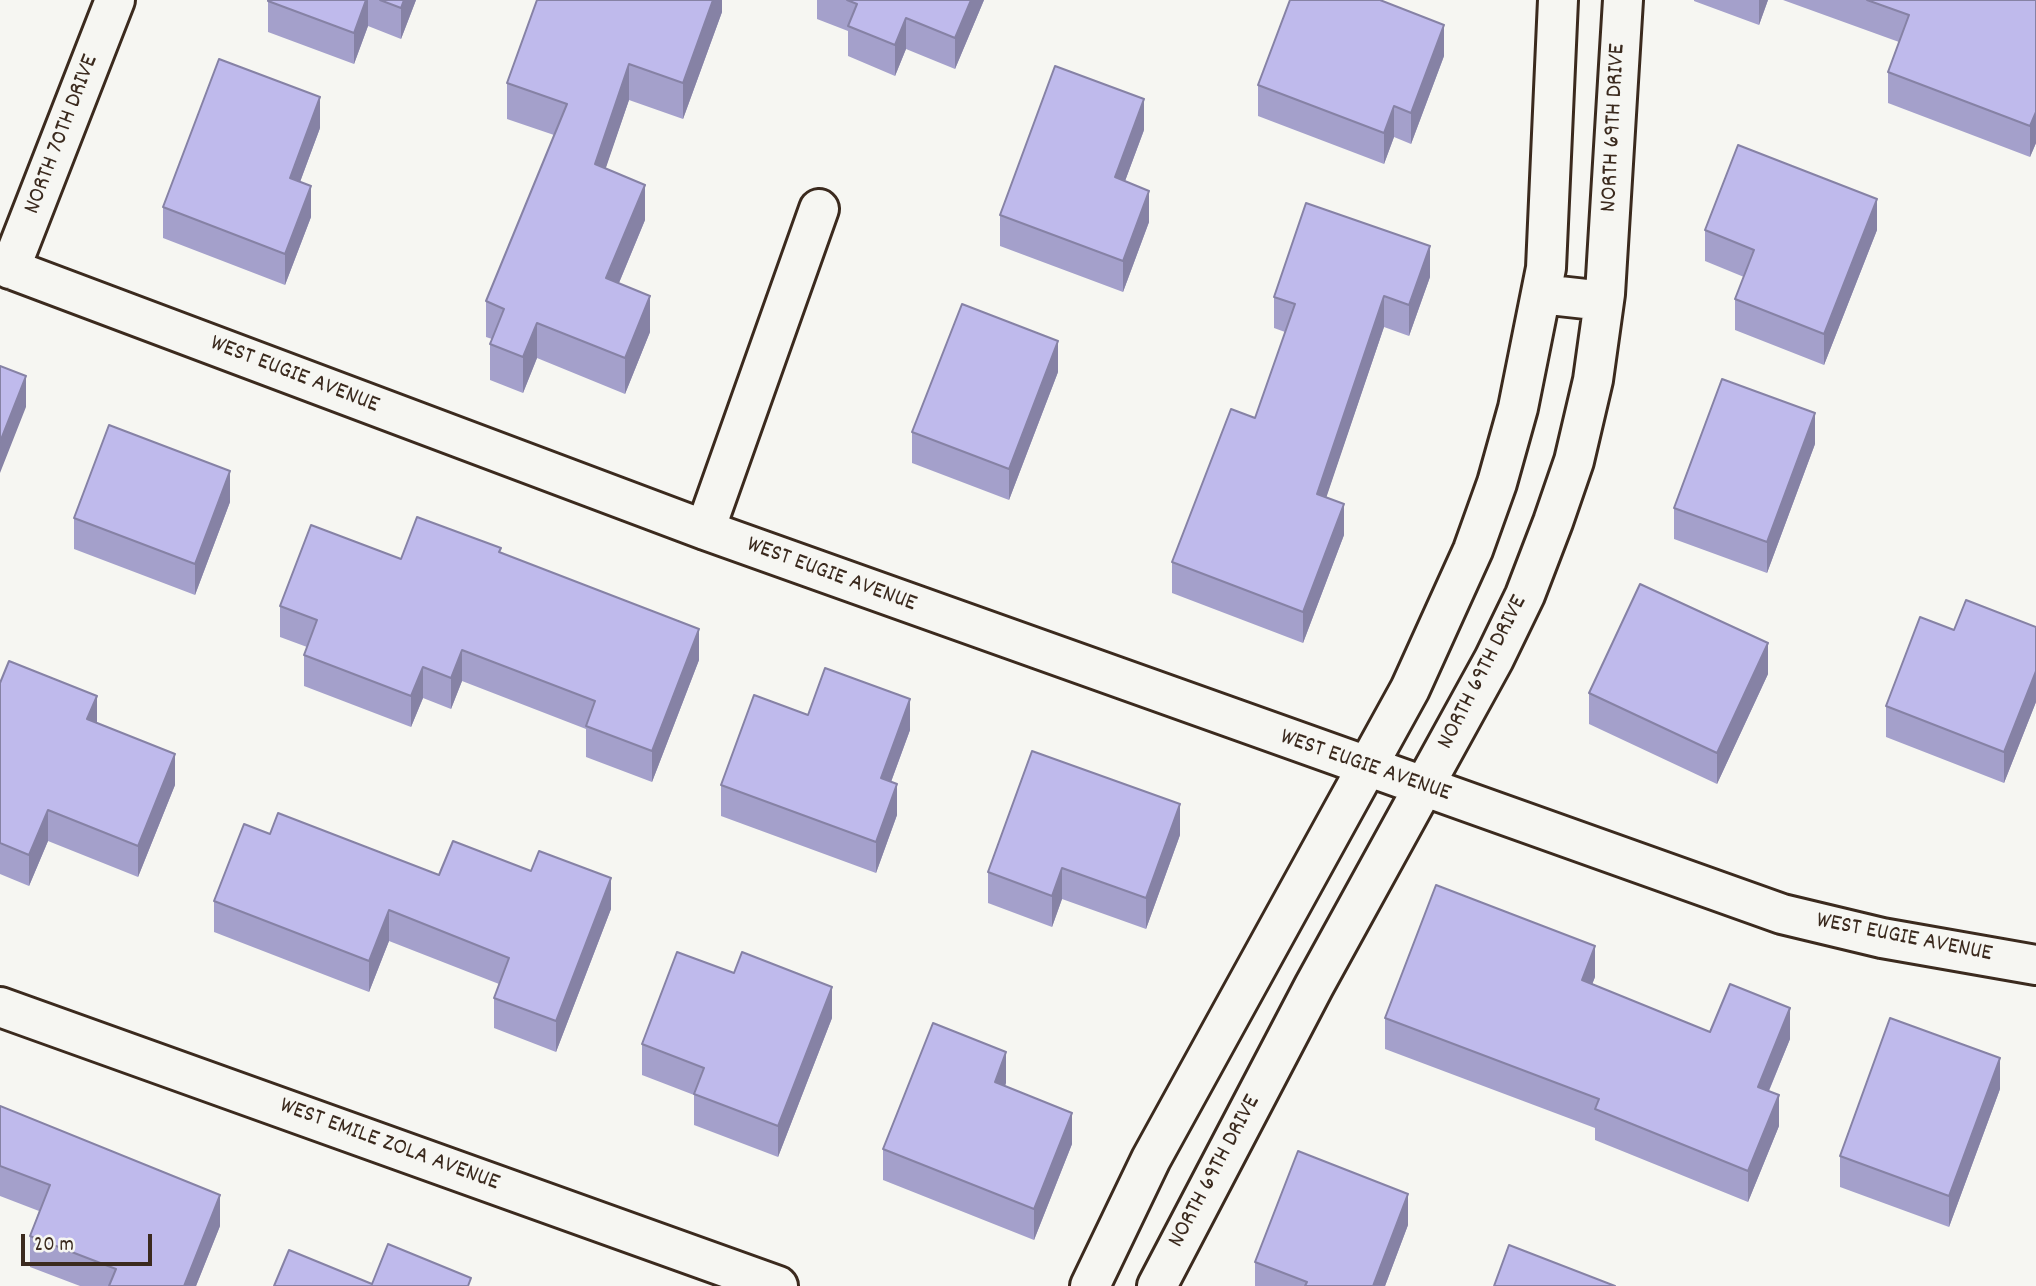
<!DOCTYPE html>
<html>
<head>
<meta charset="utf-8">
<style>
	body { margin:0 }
	#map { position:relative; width:2036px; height:1286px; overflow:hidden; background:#f6f6f2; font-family:Dekko,sans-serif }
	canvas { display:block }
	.scale { position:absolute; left:21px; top:1234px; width:131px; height:32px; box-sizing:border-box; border:4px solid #3b2a1e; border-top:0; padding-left:9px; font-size:21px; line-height:24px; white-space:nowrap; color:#3b2a1e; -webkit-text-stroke:5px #f6f6f2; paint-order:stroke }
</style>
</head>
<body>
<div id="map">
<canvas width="2036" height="1286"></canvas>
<div class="scale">20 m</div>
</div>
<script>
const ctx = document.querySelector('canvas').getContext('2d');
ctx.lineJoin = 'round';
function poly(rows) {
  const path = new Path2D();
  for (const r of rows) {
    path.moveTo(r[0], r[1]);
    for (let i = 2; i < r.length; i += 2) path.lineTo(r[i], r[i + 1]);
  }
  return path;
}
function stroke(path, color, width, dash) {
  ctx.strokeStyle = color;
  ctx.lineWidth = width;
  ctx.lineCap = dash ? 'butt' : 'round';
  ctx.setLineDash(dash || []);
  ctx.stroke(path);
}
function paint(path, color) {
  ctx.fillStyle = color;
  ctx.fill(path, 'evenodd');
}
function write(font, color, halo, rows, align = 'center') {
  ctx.font = font + ' Dekko,sans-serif';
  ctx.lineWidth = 6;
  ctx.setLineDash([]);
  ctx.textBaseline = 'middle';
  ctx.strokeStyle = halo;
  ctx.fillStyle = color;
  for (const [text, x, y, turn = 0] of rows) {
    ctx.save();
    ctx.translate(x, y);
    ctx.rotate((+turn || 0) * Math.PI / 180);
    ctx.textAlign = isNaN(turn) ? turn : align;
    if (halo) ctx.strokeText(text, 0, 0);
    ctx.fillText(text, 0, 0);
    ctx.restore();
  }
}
const street = poly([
	[0,265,705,530,1782,914,1882,938,2036,965],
	[10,269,115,0],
	[1541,294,1604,301],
	[705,530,819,209],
	[0,1007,778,1286],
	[1090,1286,1151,1159,1410,689,1473,550,1497,483,1518,408,1546,268,1558,0],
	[1157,1286,1314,986,1494,659,1525,595,1553,522,1574,461,1593,380,1605,294,1623,0]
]);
stroke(street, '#3b2a1e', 44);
stroke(street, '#f6f6f2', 38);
paint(poly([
	[268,0,416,0,401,39,368,26,354,64,268,32],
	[722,0,722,12,683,119,629,100,605,169,645,220,619,283,650,332,625,394,537,358,523,393,490,380,490,344,492,339,486,337,486,301,554,135,507,119,507,83],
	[817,0,984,0,955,69,906,49,895,76,848,56,848,31,817,19],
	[1694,0,1768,0,1759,25,1694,1],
	[1783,0,2036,0,2036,143,2030,157,1888,103,1888,72,1899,42],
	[1444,56,1411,144,1394,137,1384,164,1258,116,1258,85],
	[320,128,300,182,311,217,285,285,163,238,163,207],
	[1144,130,1125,181,1149,222,1123,292,1000,246,1000,215],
	[1705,230,1877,230,1824,365,1735,330,1735,299,1744,277,1705,261],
	[1430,277,1409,336,1384,327,1326,497,1344,535,1303,643,1172,593,1172,562,1255,418,1285,332,1274,328,1274,297],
	[1058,372,1009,500,912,463,912,432],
	[1815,444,1767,573,1674,539,1674,508],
	[230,502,195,595,74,549,74,518],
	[501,553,699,660,652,782,586,757,586,729,462,681,451,709,423,698,411,727,304,686,304,655,307,647,280,637,280,606,401,559],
	[2036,627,2036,702,2004,783,1886,737,1886,706,1954,630],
	[1768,674,1717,784,1589,724,1589,693],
	[0,683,97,723,175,785,138,877,48,841,29,886,0,874],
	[808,715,910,730,891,782,897,815,876,873,721,816,721,785],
	[270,834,439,875,611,909,556,1052,494,1028,494,998,499,984,389,941,369,992,214,932,214,901],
	[1180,835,1146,929,1062,899,1052,927,988,903,988,872],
	[1595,977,1592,984,1710,1032,1790,1039,1769,1091,1779,1126,1748,1202,1595,1140,1595,1128,1385,1049,1385,1018],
	[832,1018,778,1157,694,1125,694,1095,642,1075,642,1044],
	[1006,1083,1005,1086,1072,1144,1034,1240,883,1180,883,1149],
	[2000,1089,1949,1227,1840,1187,1840,1156],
	[0,1106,220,1226,196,1286,80,1286,30,1267,30,1236,39,1211,0,1196],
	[1408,1225,1385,1286,1255,1286,1255,1262]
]), '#a4a0cb');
paint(poly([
	[366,0,368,0,368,26,354,64,354,33],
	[404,0,416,0,401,39,401,8],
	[713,0,722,0,722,12,683,119,683,83],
	[971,0,984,0,955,69,955,38],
	[1759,0,1768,0,1759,25],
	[906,18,906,49,895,76,895,45],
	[1444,25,1444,56,1411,144,1411,113],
	[629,64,629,100,595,200,595,164],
	[320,97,320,128,290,209,290,178],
	[1144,99,1144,130,1115,208,1115,177],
	[1394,106,1394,137,1384,164,1384,133],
	[2036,112,2036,143,2030,157,2030,126],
	[645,185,645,220,606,314,606,278],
	[311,186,311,217,285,285,285,254],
	[1149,191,1149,222,1123,292,1123,261],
	[1877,199,1877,230,1824,365,1824,334],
	[1430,246,1430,277,1409,336,1409,305],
	[650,296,650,332,625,394,625,358],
	[1384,296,1384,327,1317,525,1317,494],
	[537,323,537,358,523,393,523,357],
	[1058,341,1058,372,1009,500,1009,469],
	[26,376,26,407,0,473,0,442],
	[1815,413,1815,444,1767,573,1767,542],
	[230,471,230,502,195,595,195,564],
	[1344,504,1344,535,1303,643,1303,612],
	[699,629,699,660,652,782,652,751],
	[1768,643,1768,674,1717,784,1717,753],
	[462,650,462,681,451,709,451,678],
	[423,667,423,698,411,727,411,696],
	[2036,671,2036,702,2004,783,2004,752],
	[97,696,97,726,87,719],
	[910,699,910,730,881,809,881,778],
	[175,754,175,785,138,877,138,846],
	[897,784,897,815,876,873,876,842],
	[1180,804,1180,835,1146,929,1146,898],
	[48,810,48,841,29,886,29,855],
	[1062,868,1062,899,1052,927,1052,896],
	[611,878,611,909,556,1052,556,1021],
	[389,910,389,941,369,992,369,961],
	[1595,946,1595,977,1582,1011,1582,980],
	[832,987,832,1018,778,1157,778,1126],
	[1790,1008,1790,1039,1758,1117,1758,1087],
	[1006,1052,1006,1083,995,1113,995,1082],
	[2000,1058,2000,1089,1949,1227,1949,1196],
	[1779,1095,1779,1126,1748,1202,1748,1171],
	[1072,1113,1072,1144,1034,1240,1034,1209],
	[1408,1194,1408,1225,1385,1286,1373,1286],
	[220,1195,220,1226,196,1286,184,1286]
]), '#8682a5');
const building = poly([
	[268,0,366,0,354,33,268,1,268,0],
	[380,0,404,0,401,8,380,0],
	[537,0,713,0,683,83,629,64,595,164,645,185,606,278,650,296,625,358,537,323,523,357,490,344,504,309,486,301,567,104,507,83,537,0],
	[847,0,971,0,955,38,906,18,895,45,848,26,857,4,847,0],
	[1290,0,1380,0,1444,25,1411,113,1394,106,1384,133,1258,85,1290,0],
	[1867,0,2036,0,2036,112,2030,126,1888,72,1909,15,1867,0],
	[219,59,320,97,290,178,311,186,285,254,163,207,219,59],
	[1055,66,1144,99,1115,177,1149,191,1123,261,1000,215,1055,66],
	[1738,145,1877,199,1824,334,1735,299,1754,250,1705,230,1738,145],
	[1306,203,1430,246,1409,305,1384,296,1317,494,1344,504,1303,612,1172,562,1231,409,1255,418,1295,304,1274,297,1306,203],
	[962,304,1058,341,1009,469,912,432,962,304],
	[0,366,26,376,0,442,0,366],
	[1722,379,1815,413,1767,542,1674,508,1722,379],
	[109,425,230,471,195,564,74,518,109,425],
	[417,517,501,548,499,552,699,629,652,751,586,726,595,701,462,650,451,678,423,667,411,696,304,655,317,620,280,606,311,525,401,559,417,517],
	[1640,584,1768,643,1717,753,1589,693,1640,584],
	[1966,600,2036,627,2036,671,2004,752,1886,706,1920,617,1954,630,1966,600],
	[9,661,97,696,87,719,175,754,138,846,48,810,29,855,0,843,0,683,9,661],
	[825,668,910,699,881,778,897,784,876,842,721,785,754,695,808,715,825,668],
	[1032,751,1180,804,1146,898,1062,868,1052,896,988,872,1032,751],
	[278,813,439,875,453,841,531,871,539,851,611,878,556,1021,494,998,509,958,389,910,369,961,214,901,244,824,270,834,278,813],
	[1436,885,1595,946,1582,980,1710,1032,1730,984,1790,1008,1758,1087,1779,1095,1748,1171,1595,1109,1599,1099,1385,1018,1436,885],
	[677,952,734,973,742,952,832,987,778,1126,694,1094,704,1068,642,1044,677,952],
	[1890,1018,2000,1058,1949,1196,1840,1156,1890,1018],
	[933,1023,1006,1052,995,1082,1072,1113,1034,1209,883,1149,933,1023],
	[0,1106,220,1195,184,1286,109,1286,116,1269,30,1236,50,1185,0,1166,0,1106],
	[1298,1151,1408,1194,1373,1286,1305,1286,1307,1282,1255,1262,1298,1151],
	[388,1244,471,1278,468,1286,274,1286,289,1250,372,1284,388,1244],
	[1509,1245,1615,1286,1494,1286,1509,1245]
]);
paint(building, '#bfbaec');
stroke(building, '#8682a5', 2);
write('24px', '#3b2a1e', '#f6f6f2', [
	["NORTH 69TH DRIVE",1615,128,-87],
	["NORTH 70TH DRIVE",63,135,-69],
	["WEST EUGIE AVENUE",294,376,21],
	["WEST EUGIE AVENUE",831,576,20],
	["NORTH 69TH DRIVE",1484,673,-63],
	["WEST EUGIE AVENUE",1365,767,19],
	["WEST EUGIE AVENUE",1904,939,11],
	["WEST EMILE ZOLA AVENUE",389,1146,20],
	["NORTH 69TH DRIVE",1216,1172,-62]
]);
</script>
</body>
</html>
